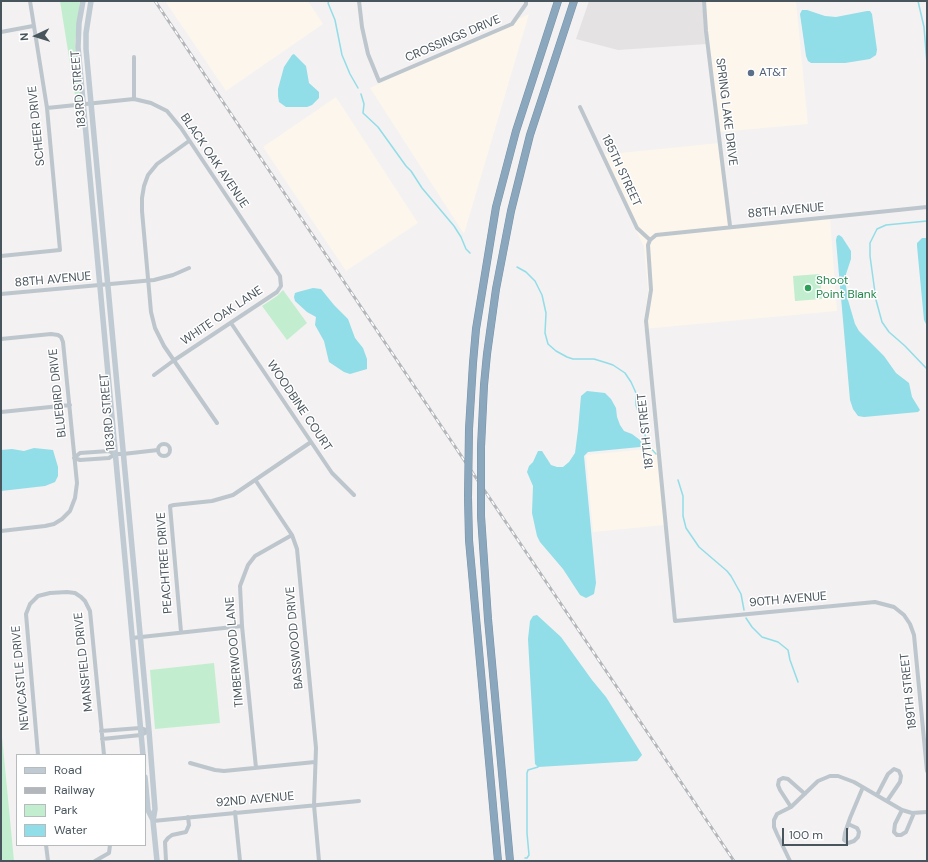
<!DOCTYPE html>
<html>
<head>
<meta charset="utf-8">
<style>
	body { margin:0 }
	#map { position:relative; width:928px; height:862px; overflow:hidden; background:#f3f1f1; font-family:"DM Sans",sans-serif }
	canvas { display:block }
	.frame { position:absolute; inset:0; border:2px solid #49555d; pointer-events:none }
	.legend { position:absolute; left:16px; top:754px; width:130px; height:92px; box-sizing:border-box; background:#fff; border:1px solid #b6bbbe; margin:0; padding:5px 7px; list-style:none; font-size:12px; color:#49555d }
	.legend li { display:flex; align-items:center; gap:8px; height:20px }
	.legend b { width:20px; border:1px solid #b6bbbe }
	.north { position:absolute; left:16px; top:16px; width:40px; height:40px; -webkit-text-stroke:3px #fff; paint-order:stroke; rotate:266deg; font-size:11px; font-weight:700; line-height:16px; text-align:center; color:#49555d }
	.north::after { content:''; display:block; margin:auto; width:14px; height:18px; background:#49555d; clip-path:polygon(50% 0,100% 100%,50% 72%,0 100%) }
	.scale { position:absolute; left:782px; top:828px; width:66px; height:18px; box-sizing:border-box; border:2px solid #49555d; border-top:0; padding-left:5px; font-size:12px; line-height:14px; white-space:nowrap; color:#49555d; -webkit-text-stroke:3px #fff; paint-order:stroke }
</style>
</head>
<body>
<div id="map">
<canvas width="928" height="862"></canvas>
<div class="frame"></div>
<ul class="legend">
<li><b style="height:5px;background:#bfcad3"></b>Road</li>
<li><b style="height:5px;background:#b3b6ba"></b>Railway</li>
<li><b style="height:11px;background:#c2eecf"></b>Park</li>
<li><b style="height:11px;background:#91dde8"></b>Water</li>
</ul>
<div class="north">N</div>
<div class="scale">100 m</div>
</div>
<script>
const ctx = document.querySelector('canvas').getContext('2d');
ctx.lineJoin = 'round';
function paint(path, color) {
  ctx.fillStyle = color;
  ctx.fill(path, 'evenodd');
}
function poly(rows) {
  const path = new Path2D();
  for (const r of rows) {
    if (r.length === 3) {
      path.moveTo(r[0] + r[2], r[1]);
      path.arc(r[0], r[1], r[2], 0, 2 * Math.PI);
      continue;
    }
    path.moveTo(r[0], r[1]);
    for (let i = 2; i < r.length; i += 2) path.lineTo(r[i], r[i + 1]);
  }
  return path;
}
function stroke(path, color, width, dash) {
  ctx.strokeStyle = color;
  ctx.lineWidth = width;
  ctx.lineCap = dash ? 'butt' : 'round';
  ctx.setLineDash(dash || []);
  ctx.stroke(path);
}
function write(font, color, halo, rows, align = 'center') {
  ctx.font = font + ' "DM Sans",sans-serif';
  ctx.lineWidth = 3;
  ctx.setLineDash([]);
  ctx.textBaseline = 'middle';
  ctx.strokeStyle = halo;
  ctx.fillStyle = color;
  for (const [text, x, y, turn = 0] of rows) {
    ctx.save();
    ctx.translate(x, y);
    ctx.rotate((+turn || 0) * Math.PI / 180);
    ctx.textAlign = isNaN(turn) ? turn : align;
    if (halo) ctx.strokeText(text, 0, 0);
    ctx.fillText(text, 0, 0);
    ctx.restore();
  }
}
paint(poly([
	[165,1,308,1,323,24,226,91],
	[706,1,796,1,808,124,720,132,707,30],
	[529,14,464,234,370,88],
	[336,97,418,223,346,271,263,147],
	[719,143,730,227,830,218,837,311,644,329,644,321,648,291,644,247,600,155],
	[657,448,665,525,593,532,586,455]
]), '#fcf6ec');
paint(poly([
	[589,1,702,1,706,44,618,50,576,39]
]), '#e4e2e2');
paint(poly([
	[60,1,80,1,75,43,80,99,76,101],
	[820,274,822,299,795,301,793,276],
	[283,290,307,323,287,340,262,306,277,296],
	[214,663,220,723,155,729,150,670],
	[1,726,14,861,1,861]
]), '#c2eecf');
paint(poly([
	[802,10,807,10,825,16,836,17,867,11,870,11,872,14,877,50,876,55,870,59,845,63,811,63,808,61,806,56,800,14],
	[294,54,306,66,309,83,319,92,319,98,312,105,307,107,286,107,279,102,278,96,278,89,284,67,292,55],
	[839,235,842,237,851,251,851,259,846,274,846,286,848,300,855,324,859,331,884,356,896,373,909,383,912,397,920,410,918,412,864,417,858,416,853,409,850,400,838,263,836,240,837,236],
	[922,238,927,238,927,326,924,320,917,246,917,243],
	[313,288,321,289,334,305,348,319,355,338,363,348,367,359,367,369,350,374,344,372,329,362,324,341,315,325,316,317,307,312,295,301,294,297,295,293,298,292],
	[587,391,605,393,611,399,616,408,617,417,620,425,624,431,632,434,640,440,642,443,642,446,640,447,588,452,584,456,596,583,594,594,586,598,580,595,563,569,540,542,537,536,532,513,533,486,527,472,529,466,533,462,538,451,542,451,551,465,557,467,563,467,569,462,575,453,578,430,581,396],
	[34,448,53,450,58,467,58,476,55,482,45,486,1,491,1,450,12,449,24,451],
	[537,615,561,637,592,680,606,697,641,753,642,755,637,761,538,767,535,764,528,639,530,621,533,616]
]), '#91dde8');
stroke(poly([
	[329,1,328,3,335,20,342,55,350,74,358,88],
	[918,1,924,27,927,64],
	[361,94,364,104,363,113,378,127,406,166,411,171,422,188,454,226,461,237,466,249,470,253],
	[927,221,886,225,877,229,870,243,870,256,876,300,882,322,889,332,905,346,927,369],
	[517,267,526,272,535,281,542,295,546,313,545,333,548,344,556,351,567,357,573,359,594,359,607,363,613,365,625,373,631,382,636,393,636,405,643,426,647,444,656,454],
	[678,480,683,496,683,516,686,528,699,547,727,571,731,576,741,594,744,610],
	[746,618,752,627,762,637,778,642,788,650,790,660,798,682],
	[525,858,527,858,529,855,527,833,527,773,528,770,538,767]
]), '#91dde8', 1.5);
const highway = poly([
	[469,429,473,363,476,329,496,207,516,131,558,1],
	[481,447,484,385,487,354,496,289,511,211,530,135,574,1],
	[468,497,469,540,498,861],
	[481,516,488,619,510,861]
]);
stroke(highway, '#7692a8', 8);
stroke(poly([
	[359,1,362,27,368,54,379,81,512,24,526,4,526,1],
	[704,1,706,31,730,226],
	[1,32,33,26],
	[134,57,134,99],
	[580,107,637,228,650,240],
	[47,108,134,99,151,103,167,111,181,128,280,276,281,286,277,292,173,361,154,375],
	[189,141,157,164,148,175,144,186,142,198,142,211,151,312,155,328,164,346,217,423],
	[927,207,656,235,650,240,648,245,651,290,646,321,675,621,875,602,894,607,904,615,910,624,914,635,927,771],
	[1,256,60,250,47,108,30,1],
	[1,294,154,280,173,275,189,268],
	[231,323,332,473,354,495],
	[1,339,51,334,58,335,61,337,63,342,77,483,75,498,70,511,62,519,54,524,45,526,1,531],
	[1,412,70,405],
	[164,450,6],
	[115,454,109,458,80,460,74,458,80,453,109,451,115,454,123,454,158,450],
	[256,481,292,535,297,549,316,748,314,805,319,861],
	[181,632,170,506,174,505,212,501,233,495,311,442],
	[132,638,242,626],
	[101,731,140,728,149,731],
	[102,739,141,735,149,731],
	[38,755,26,614,30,604,38,596,50,593,67,592,75,593,81,597,85,601,90,611,104,755],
	[190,763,215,770,224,771,315,762],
	[256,768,242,626,240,586,248,565,255,556,292,535],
	[877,795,888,774,894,769,899,771,901,776,900,782,887,801],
	[791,807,780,790,778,785,779,780,783,778,788,779,805,794],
	[902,810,895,824,894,832,897,835,901,835,906,832,914,813],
	[235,812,240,861],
	[153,821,359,801],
	[848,824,857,828,859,832,858,837,854,841,848,843,844,840,845,833,850,818,863,787],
	[46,845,48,861],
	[95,861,109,853,110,845],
	[166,861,165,842,168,838,172,835,186,832,189,825,188,817],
	[790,861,777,834,774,827,774,820,777,814,791,807,818,781,830,776,838,776,854,782,902,810,912,813,927,812]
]), '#bdc6cc', 4);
stroke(poly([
	[83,1,79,23,78,47,143,755],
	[91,1,86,33,86,49,149,731,155,809,153,821,157,861],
	[145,777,148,810,153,820]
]), '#bfcad3', 5.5);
stroke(highway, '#8ba7bd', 7);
const rail = poly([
	[155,1,734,861]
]);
stroke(rail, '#b3b6ba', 3);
stroke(rail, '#fff', 1.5, [4.5]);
const highwayBridge = poly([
	[468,497,469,429],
	[481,516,481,447]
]);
stroke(highwayBridge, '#7692a8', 8, []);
stroke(highwayBridge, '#8ba7bd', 7);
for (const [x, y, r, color] of [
	[751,73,4,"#5c6f8a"],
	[808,288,4,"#2e9e5b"]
]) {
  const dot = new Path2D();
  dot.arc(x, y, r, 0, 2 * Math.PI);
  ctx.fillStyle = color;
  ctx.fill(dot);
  stroke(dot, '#fff', 1.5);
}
write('12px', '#49555d', '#fff', [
	["CROSSINGS DRIVE",453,39,-23],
	["183RD STREET",79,89,-95],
	["SPRING LAKE DRIVE",726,112,83],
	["SCHEER DRIVE",37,126,-96],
	["BLACK OAK AVENUE",214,161,56],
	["185TH STREET",621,171,65],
	["88TH AVENUE",786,211,-5],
	["88TH AVENUE",53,280,-5],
	["WHITE OAK LANE",222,316,-34],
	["BLUEBIRD DRIVE",58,393,-96],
	["WOODBINE COURT",299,406,56],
	["183RD STREET",108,412,-95],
	["187TH STREET",646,431,-96],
	["PEACHTREE DRIVE",165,563,-94],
	["90TH AVENUE",788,600,-5],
	["BASSWOOD DRIVE",295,638,-95],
	["TIMBERWOOD LANE",235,652,-95],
	["MANSFIELD DRIVE",84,662,-96],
	["NEWCASTLE DRIVE",21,678,-95],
	["189TH STREET",909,691,-96],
	["92ND AVENUE",255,800,-5]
]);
write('12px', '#4e5e75', '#fff', [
	["AT&T",759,73]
], 'left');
write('12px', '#27864d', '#fff', [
	["Shoot",816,281],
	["Point Blank",816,295]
], 'left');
</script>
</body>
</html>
